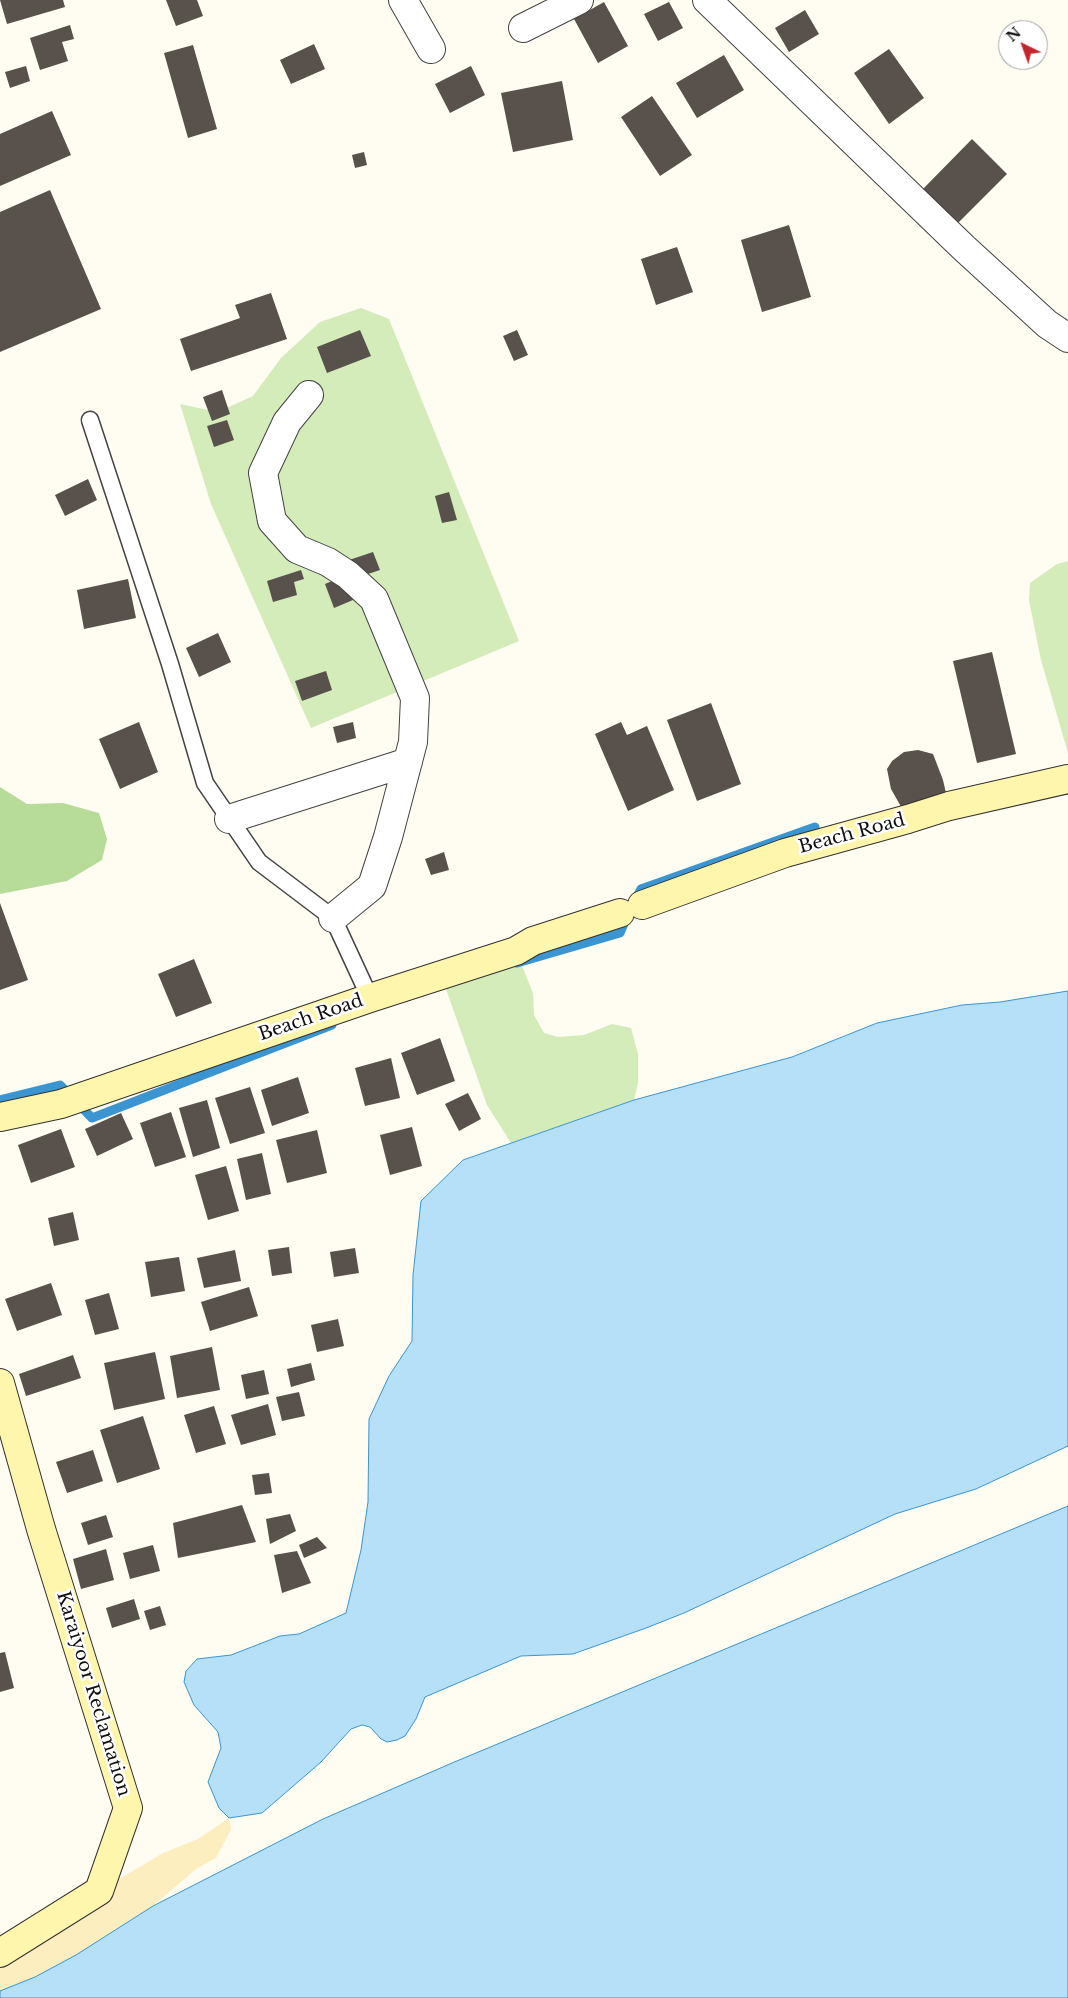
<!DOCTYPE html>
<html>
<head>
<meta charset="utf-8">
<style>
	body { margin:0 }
	#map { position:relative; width:1068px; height:1998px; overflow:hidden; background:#fffcf2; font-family:"Libre Baskerville",serif }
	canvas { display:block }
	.north { position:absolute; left:998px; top:20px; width:50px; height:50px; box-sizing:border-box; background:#fff; border:1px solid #9f9f9f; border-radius:50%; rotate:318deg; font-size:14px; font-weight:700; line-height:20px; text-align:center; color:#101010 }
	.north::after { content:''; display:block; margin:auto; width:18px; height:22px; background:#c4242b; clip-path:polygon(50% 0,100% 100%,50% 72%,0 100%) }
</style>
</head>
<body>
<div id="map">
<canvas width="1068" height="1998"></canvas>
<div class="north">N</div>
</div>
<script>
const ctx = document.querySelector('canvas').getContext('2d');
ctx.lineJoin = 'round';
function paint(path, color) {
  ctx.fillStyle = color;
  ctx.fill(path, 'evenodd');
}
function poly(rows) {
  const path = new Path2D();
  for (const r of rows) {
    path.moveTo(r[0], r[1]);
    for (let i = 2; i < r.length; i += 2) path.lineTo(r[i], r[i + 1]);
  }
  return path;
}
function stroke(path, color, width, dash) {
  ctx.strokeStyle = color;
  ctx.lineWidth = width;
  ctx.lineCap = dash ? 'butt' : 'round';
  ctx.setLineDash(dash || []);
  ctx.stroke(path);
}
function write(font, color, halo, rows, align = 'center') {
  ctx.font = font + ' "Libre Baskerville",serif';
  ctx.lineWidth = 5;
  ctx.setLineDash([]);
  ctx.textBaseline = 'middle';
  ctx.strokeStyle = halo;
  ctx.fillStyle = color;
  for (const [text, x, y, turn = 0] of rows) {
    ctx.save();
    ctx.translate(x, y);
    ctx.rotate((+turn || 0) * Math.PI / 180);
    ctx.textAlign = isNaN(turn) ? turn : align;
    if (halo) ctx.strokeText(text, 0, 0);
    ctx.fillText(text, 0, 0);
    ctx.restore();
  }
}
paint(poly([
	[361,308,389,319,519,641,311,728,211,504,180,404,218,412,253,396,281,358,320,322],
	[1068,561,1068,753,1041,660,1029,600,1030,583,1057,564],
	[516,951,533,993,534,1015,544,1033,558,1037,584,1035,612,1024,631,1028,638,1054,638,1083,634,1100,511,1143,487,1105,441,975]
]), '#d4ebba');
paint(poly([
	[0,787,27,804,63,803,99,813,107,839,102,860,67,881,0,894]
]), '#b7dc99');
paint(poly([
	[229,1818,231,1829,216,1858,196,1869,153,1906,76,1955,35,1977,0,1991,0,1953,99,1891,163,1853,198,1839]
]), '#fceebe');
const water = poly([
	[1068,991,1068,1446,976,1489,895,1514,684,1613,646,1628,573,1654,521,1656,425,1697,416,1719,405,1736,397,1740,387,1742,381,1739,370,1727,362,1725,351,1729,321,1762,262,1813,229,1818,219,1808,208,1782,221,1748,218,1732,194,1705,184,1682,186,1671,197,1659,231,1655,280,1636,299,1634,346,1613,361,1550,368,1502,369,1419,389,1376,412,1341,413,1275,421,1201,463,1160,634,1100,792,1057,877,1023,962,1005,1000,1002,1068,991],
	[1068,1506,1068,1998,0,1998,0,1991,35,1977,76,1955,153,1906,323,1819,452,1763,1068,1506]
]);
paint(water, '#b6dff8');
stroke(water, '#3b95d0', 1);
stroke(poly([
	[635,901,641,889,815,827],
	[517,963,620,933,627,917],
	[0,1100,60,1085,92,1118,332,1025]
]), '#3b95d0', 9);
paint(poly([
	[0,0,63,0,65,7,7,24],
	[166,0,197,0,203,16,176,26],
	[604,2,628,46,598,63,574,19],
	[669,2,683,28,658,41,644,14],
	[805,10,819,34,789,52,775,28],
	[70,25,74,39,62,42,68,61,40,70,30,38],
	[314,44,325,69,291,84,280,60],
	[193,45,217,129,188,138,164,53],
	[889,49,924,98,889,124,854,73],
	[724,55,744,90,697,118,676,83],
	[26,66,30,81,10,88,5,72],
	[471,66,485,95,450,113,435,84],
	[562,81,573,140,513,152,501,93],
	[652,96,692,155,660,176,621,117],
	[52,111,71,155,0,186,0,134],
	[972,139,1007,174,958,223,923,189],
	[364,152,367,165,355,168,352,155],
	[50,190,101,309,0,352,0,212],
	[789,225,811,297,762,312,741,240],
	[677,247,693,292,656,305,641,259],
	[271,293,287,339,191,371,180,339,240,318,235,305],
	[360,330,371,356,327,373,317,347],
	[517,330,528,355,514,361,503,336],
	[222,390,230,414,212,421,203,397],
	[227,420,234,440,214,447,207,426],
	[88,479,97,500,65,516,55,495],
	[449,492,457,520,442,523,435,496],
	[373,552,380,570,356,578,349,560],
	[301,570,304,579,294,582,297,595,273,602,267,581],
	[344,576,353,600,334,608,325,584],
	[128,579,136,618,84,629,77,590],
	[218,633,231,662,199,677,186,648],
	[992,652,1016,754,977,763,953,661],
	[326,671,332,690,302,701,295,681],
	[711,703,741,784,697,801,667,720],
	[139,722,158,772,120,789,99,739],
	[353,722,356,738,337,743,333,727],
	[621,722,627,735,647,726,674,790,628,811,595,734],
	[918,750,933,754,943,780,949,806,908,819,891,789,887,769,892,761,904,752],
	[444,852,449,870,431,875,425,859],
	[0,903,28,980,0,990],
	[194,959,212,1003,176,1017,158,974],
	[440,1038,455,1081,417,1095,401,1053],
	[391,1058,400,1098,365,1106,355,1068],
	[298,1077,309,1113,272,1126,261,1090],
	[250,1087,265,1133,230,1144,215,1098],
	[468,1093,481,1119,459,1131,445,1104],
	[207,1100,220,1148,193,1157,179,1108],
	[171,1112,186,1157,155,1167,140,1123],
	[121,1113,133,1139,97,1156,85,1129],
	[412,1127,422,1166,390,1175,380,1135],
	[61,1129,75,1167,31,1183,18,1145],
	[317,1130,327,1173,287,1183,276,1140],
	[262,1153,271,1194,246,1200,237,1159],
	[226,1166,239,1211,208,1220,195,1175],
	[73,1212,79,1240,54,1246,48,1218],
	[289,1247,292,1273,272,1276,268,1250],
	[355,1248,359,1273,334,1277,330,1252],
	[235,1250,241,1281,204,1288,197,1258],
	[179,1257,185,1291,151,1297,145,1262],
	[51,1283,62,1315,17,1331,5,1299],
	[249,1287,258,1316,210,1331,201,1302],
	[109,1293,119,1329,95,1335,85,1300],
	[338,1319,344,1346,317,1352,311,1325],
	[212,1347,220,1390,177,1398,170,1356],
	[155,1352,165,1399,114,1410,104,1363],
	[73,1355,81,1378,26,1396,19,1374],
	[311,1363,315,1380,291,1387,287,1369],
	[264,1370,269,1394,246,1399,241,1375],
	[299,1392,305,1416,282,1421,276,1397],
	[268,1404,276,1435,241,1445,231,1415],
	[214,1406,226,1444,196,1453,184,1415],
	[143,1416,160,1469,117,1483,100,1430],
	[93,1450,103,1481,67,1493,56,1462],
	[269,1473,272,1493,255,1495,252,1475],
	[242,1505,256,1542,178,1558,173,1523],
	[290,1514,296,1531,270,1544,266,1519],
	[106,1515,113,1537,88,1545,81,1523],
	[317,1537,327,1548,304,1558,299,1545],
	[153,1545,160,1571,130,1579,123,1553],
	[106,1549,114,1580,81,1589,73,1559],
	[297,1551,311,1583,282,1593,274,1555],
	[134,1599,140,1619,112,1628,106,1608],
	[160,1606,166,1625,150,1630,144,1611],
	[5,1652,14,1688,0,1692,0,1653]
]), '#59514c');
const lane = poly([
	[90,420,170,664,205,783,259,862,333,918,370,998]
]);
const street = poly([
	[403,0,431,49],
	[707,0,964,248,1047,324,1068,338],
	[523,28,579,0],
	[309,395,287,422,263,473,272,521,297,549,328,562,348,575,374,599,415,698,413,742,388,837,372,886,333,918],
	[229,819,408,762]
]);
const secondary = poly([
	[642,905,785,853,908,819,949,806,1068,779],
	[0,1117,61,1104,370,998,516,951,533,941,620,913],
	[0,1383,41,1529,128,1808,99,1891,0,1953]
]);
stroke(lane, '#434343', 19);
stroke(street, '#434343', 30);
stroke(secondary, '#323232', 30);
stroke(lane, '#fff', 16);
stroke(street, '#fff', 28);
stroke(secondary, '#fff6ad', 28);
write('18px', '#101010', '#fff', [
	["Beach Road",852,834,-15],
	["Beach Road",311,1018,-19],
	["Karaiyoor Reclamation",93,1694,73]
]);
</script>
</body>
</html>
